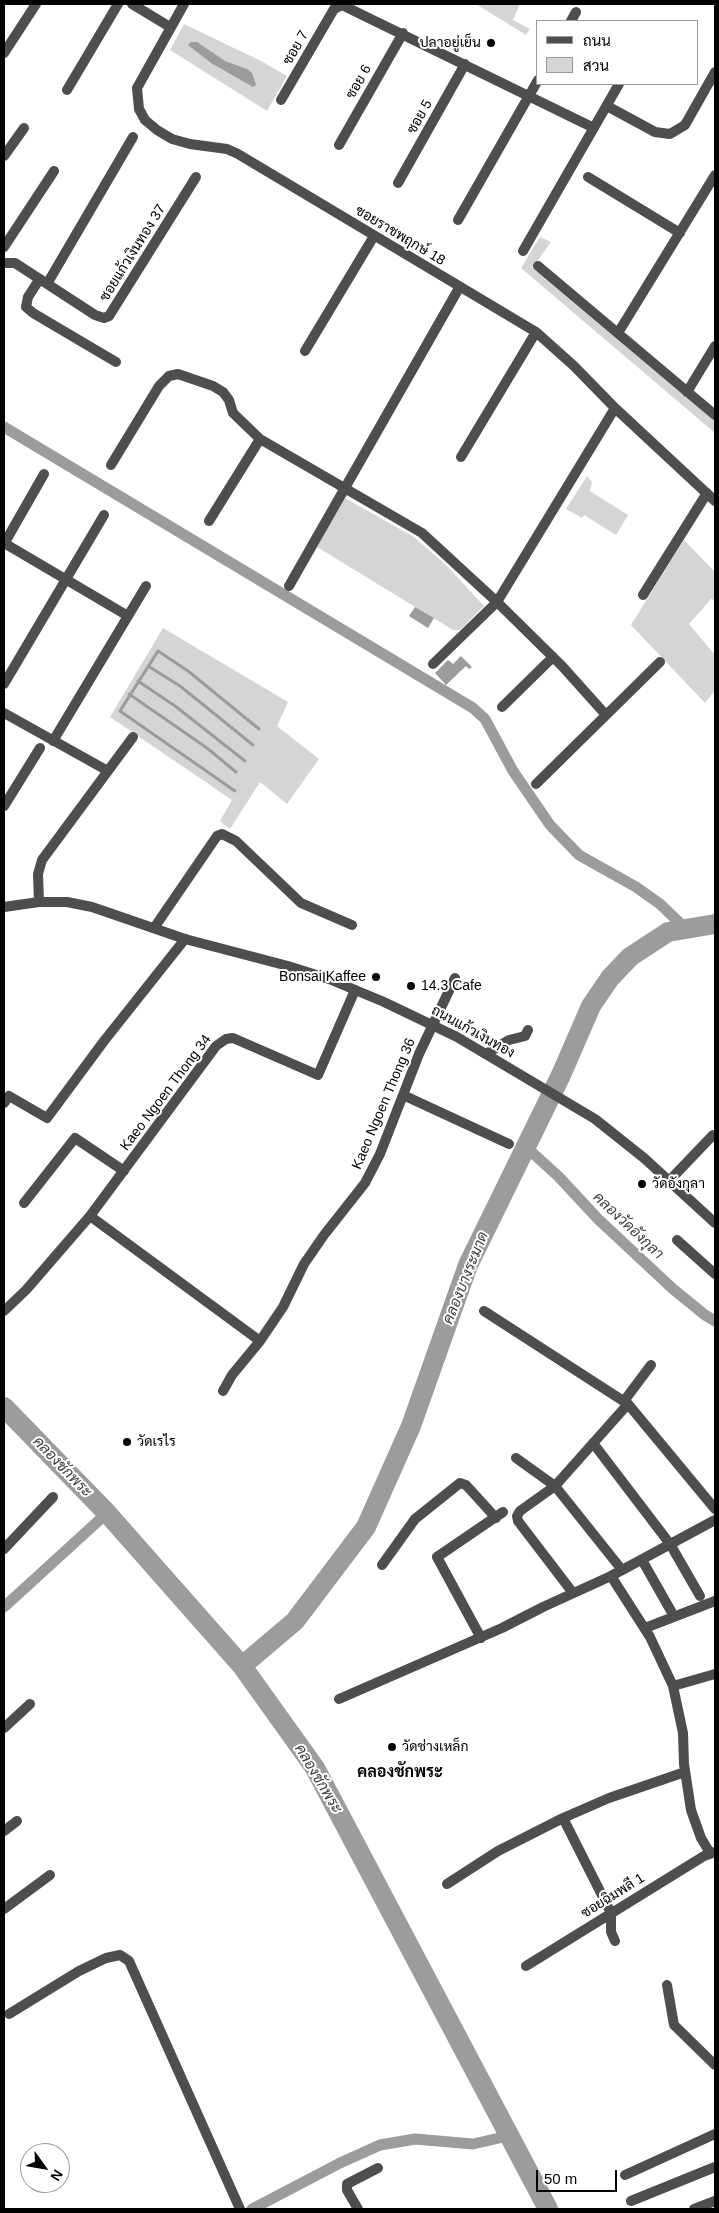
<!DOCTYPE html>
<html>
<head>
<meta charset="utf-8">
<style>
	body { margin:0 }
	#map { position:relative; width:719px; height:2213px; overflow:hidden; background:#fff; font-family:Arial,Sarabun,sans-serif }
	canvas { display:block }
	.frame { position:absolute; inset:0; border:5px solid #000; pointer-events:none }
	.legend { position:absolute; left:536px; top:20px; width:162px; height:65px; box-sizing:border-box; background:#fff; border:1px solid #999; margin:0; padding:6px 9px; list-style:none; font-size:15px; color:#000 }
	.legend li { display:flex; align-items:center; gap:10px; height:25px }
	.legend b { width:25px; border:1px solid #999 }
	.north { position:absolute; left:20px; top:2143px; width:50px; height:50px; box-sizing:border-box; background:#fff; border:1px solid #999; border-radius:50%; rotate:122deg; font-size:14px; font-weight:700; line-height:20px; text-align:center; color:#000 }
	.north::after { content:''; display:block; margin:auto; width:18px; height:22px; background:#000; clip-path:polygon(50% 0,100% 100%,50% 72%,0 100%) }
	.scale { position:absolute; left:536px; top:2170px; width:81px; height:22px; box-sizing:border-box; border:2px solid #000; border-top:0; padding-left:6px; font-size:15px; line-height:18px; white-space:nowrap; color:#000; -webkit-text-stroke:4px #fff; paint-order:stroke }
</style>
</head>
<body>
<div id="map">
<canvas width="719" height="2213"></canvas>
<div class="frame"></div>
<ul class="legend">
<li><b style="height:6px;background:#4e4e4e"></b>ถนน</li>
<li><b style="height:14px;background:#d5d5d5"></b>สวน</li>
</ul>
<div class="north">N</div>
<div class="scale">50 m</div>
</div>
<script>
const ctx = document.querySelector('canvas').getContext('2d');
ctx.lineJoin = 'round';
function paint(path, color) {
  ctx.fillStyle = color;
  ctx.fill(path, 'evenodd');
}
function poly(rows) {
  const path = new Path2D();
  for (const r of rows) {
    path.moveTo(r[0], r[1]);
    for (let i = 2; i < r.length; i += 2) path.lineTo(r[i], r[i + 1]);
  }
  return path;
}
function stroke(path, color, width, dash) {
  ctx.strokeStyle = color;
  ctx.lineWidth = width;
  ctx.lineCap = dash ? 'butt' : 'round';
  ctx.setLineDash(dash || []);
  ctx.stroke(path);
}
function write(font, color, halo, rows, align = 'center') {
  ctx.font = font + ' Arial,Sarabun,sans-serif';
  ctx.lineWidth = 4;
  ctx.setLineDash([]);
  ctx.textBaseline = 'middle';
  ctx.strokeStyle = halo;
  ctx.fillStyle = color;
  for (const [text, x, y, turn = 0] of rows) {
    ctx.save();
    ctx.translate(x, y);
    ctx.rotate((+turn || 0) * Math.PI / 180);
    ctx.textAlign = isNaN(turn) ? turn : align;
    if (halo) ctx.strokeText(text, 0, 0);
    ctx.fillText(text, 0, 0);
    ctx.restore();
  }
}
paint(poly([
	[476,4,520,4,513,20,530,29,526,35],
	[184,24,261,61,287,76,267,111,170,50],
	[540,237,551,242,532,268,715,421,715,433,521,268],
	[587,476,592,482,590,491,628,515,616,535,584,515,582,518,566,509],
	[345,498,414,537,446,565,484,606,460,630,453,630,317,547],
	[684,540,715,572,715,600,711,599,689,624,715,655,715,690,705,703,631,625],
	[163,628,288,702,277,726,319,759,287,804,260,782,230,829,220,821,232,800,110,717]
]), '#d5d5d5');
paint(poly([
	[191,42,197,42,225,61,247,69,252,73,256,85,253,87,211,63,188,45],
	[415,607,434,618,428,628,409,616],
	[461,656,472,667,469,669,466,666,446,685,435,673,448,660,453,664]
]), '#9c9c9c');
stroke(poly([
	[148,666,180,686,253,745],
	[138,681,175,706,245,761],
	[129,694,207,748,236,772],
	[235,791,120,711,158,651,188,671,259,729]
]), '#9c9c9c', 3);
stroke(poly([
	[4,427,473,708,485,719,513,771,550,825,579,855,636,887,660,904,686,929],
	[525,1146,559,1177,598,1219,673,1289,705,1315,715,1321],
	[4,1607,107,1513],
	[252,2209,340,2163,380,2145,415,2139,473,2144,508,2136]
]), '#9c9c9c', 11);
stroke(poly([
	[4,1407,107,1513,242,1666,315,1768,548,2209],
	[242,1666,295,1621,366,1527,411,1426,468,1265,561,1075,591,1006,610,978,630,957,668,932,715,924]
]), '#9c9c9c', 20);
stroke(poly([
	[132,4,170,27],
	[184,4,137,88,139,109,145,120,157,130,172,139,190,144,227,149,238,154,536,332,574,366,615,408,715,501],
	[571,21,576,12],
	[4,53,36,4],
	[67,90,118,4],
	[281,100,334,9,342,5,594,128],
	[607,106,655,132,670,134,685,125,715,72],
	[339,145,403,33],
	[4,156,24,128],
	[588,177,680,233],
	[398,183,465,64],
	[458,220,538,80],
	[4,247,54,171],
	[523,251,619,84],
	[4,263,15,263,95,315,104,318,109,316,196,177],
	[538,266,715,415],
	[39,280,28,297,26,307,33,313,116,362],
	[47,284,133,137],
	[618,333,715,175],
	[305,351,374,236],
	[687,392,715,346],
	[461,457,536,332],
	[111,465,159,386,169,376,178,374,213,386,223,392,229,400,233,413,260,439,422,533,497,602,562,666,606,715],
	[209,521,260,439],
	[4,543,128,616],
	[4,544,44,474],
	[289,586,459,288],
	[643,595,707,493],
	[433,664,497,602,615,408],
	[4,684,104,515],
	[502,707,553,657],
	[4,713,108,771],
	[53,741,146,586],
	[536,784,660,662],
	[4,806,40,748],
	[39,902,38,874,42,860,133,737],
	[154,928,217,836,222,834,236,841,301,903,352,925],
	[486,1054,509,1040,525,1036,528,1030],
	[403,1095,509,1144],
	[4,1103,9,1096,47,1118,104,1041,185,939],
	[669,1181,713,1135,715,1136],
	[24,1203,75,1138,124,1171],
	[90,1216,260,1341],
	[677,1240,715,1274],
	[4,1311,26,1290,90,1216,216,1046,226,1039,233,1038,318,1075,355,990],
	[484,1311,628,1404,715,1509],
	[223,1391,232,1375,260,1341,283,1307,304,1264,324,1235,365,1183,380,1154,419,1054,455,978],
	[624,1401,651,1365],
	[593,1443,670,1544,700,1596],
	[516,1458,555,1486,622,1570],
	[4,1549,53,1497],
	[642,1560,671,1611],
	[382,1565,415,1519,460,1483,466,1485,496,1518],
	[611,1576,650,1637,673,1686,683,1733,684,1764,691,1810,701,1838,710,1853],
	[573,1593,518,1521,517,1516,520,1511,555,1486,628,1404],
	[645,1628,715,1601],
	[481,1638,437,1557,503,1512],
	[673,1686,715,1674],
	[339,1699,502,1628,543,1607,611,1576,715,1520],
	[4,1728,30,1704],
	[563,1818,611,1913,611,1932,615,1941],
	[4,1831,17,1821],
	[447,1884,498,1851,563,1818,609,1798,685,1772],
	[4,1909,50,1875],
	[526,1966,704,1856,715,1852],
	[667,1985,674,2025,715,2065],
	[9,2014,79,1971,106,1958,120,1955,129,1961,240,2209],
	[625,2175,715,2134],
	[631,2201,715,2167],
	[358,2209,347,2190,347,2184,378,2168],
	[694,2209,715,2201]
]), '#4e4e4e', 10);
stroke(poly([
	[4,907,39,902,67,902,92,907,185,939,288,966,329,979,384,1002,457,1037,595,1119,644,1158,715,1223]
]), '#4e4e4e', 10);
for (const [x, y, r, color] of [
	[491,43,5,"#000"],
	[376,977,5,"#000"],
	[411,986,5,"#000"],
	[642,1184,5,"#000"],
	[127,1442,5,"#000"],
	[392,1747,5,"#000"]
]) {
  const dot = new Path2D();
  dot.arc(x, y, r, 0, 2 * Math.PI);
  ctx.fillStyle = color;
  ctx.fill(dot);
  stroke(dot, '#fff', 2);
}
write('14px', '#000', '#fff', [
	["ปลาอยู่เย็น",481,43,"right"],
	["Bonsai Kaffee",366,977,"right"],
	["14.3 Cafe",421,986],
	["วัดอังกุลา",652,1184],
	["วัดเรไร",137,1442],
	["วัดช่างเหล็ก",402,1747]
], 'left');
write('14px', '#000', '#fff', [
	["ซอย 7",296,48,-60],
	["ซอย 6",359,82,-60],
	["ซอย 5",420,117,-61],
	["ซอยราชพฤกษ์ 18",400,236,31],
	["ซอยแก้วเงินทอง 37",133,253,-58],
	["ถนนแก้วเงินทอง",473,1032,29],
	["Kaeo Ngoen Thong 34",166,1093,-53],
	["Kaeo Ngoen Thong 36",384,1104,-67],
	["ซอยฉิมพลี 1",613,1896,-32]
]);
write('italic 15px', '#3d3d3d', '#fff', [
	["คลองวัดอังกุลา",628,1226,43],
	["คลองบางระมาด",466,1278,-68],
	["คลองชักพระ",62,1467,46],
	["คลองชักพระ",318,1779,59]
]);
write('bold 16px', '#000', '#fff', [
	["คลองชักพระ",400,1773]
]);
</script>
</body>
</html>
